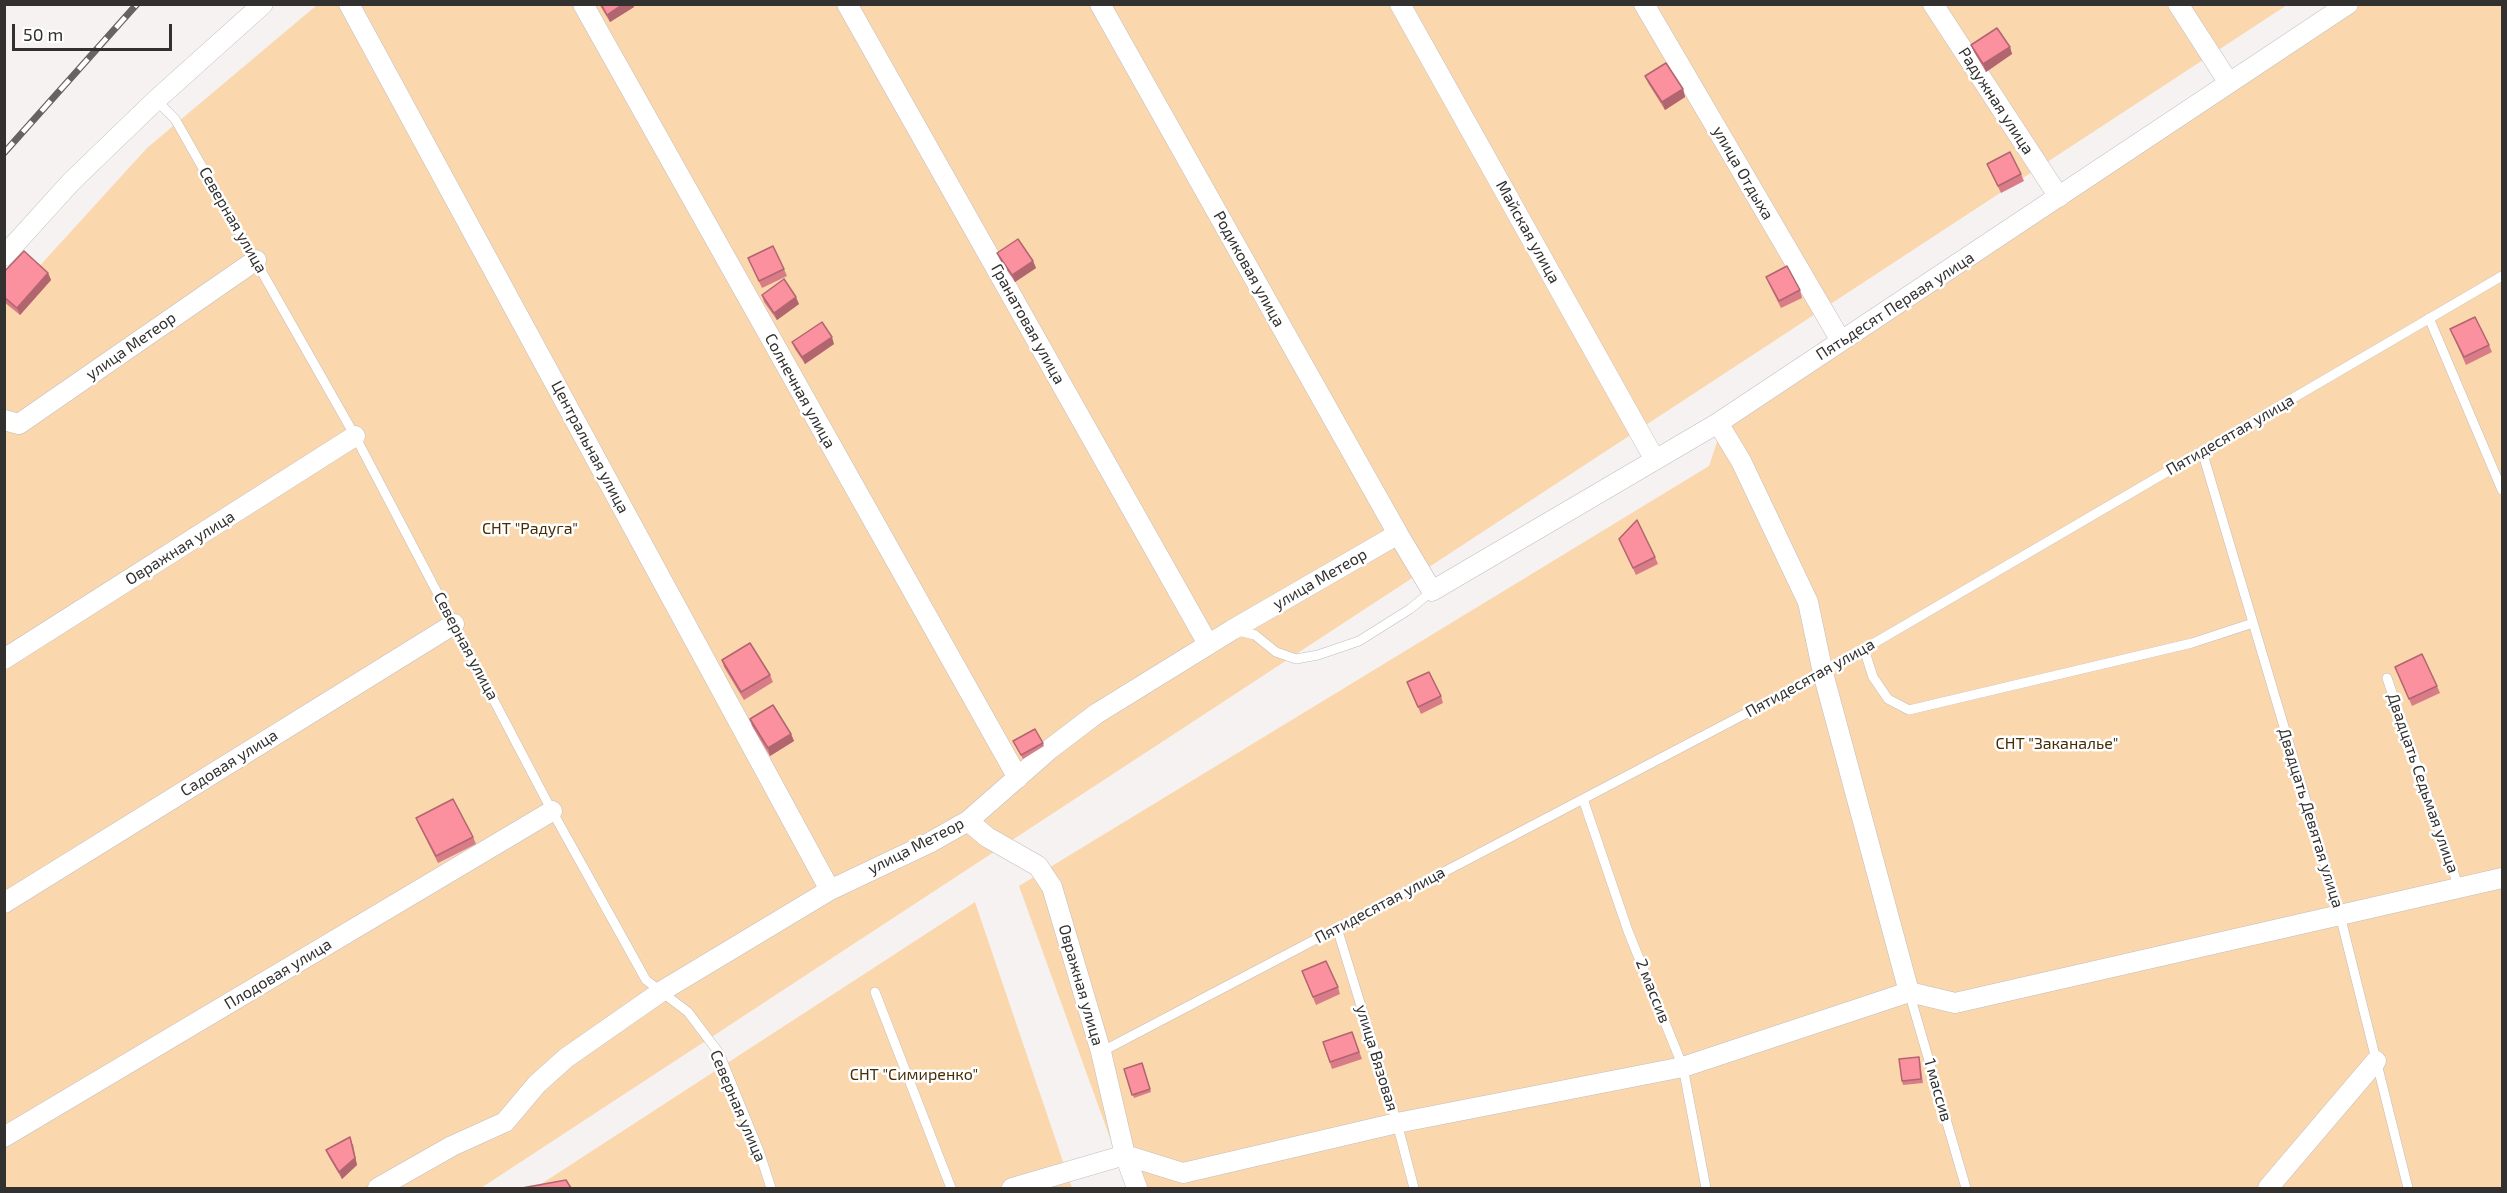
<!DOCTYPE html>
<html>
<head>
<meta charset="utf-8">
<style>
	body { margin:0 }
	#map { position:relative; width:2507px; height:1193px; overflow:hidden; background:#f6f2f1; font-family:"Exo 2",sans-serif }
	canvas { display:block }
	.frame { position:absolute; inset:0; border:6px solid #323130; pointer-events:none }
	.scale { position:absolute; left:12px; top:24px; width:160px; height:27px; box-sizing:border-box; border:3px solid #323130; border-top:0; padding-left:8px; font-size:18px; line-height:21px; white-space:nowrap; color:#323130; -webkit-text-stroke:4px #fff; paint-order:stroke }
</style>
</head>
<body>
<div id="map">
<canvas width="2507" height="1193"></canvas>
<div class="frame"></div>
<div class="scale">50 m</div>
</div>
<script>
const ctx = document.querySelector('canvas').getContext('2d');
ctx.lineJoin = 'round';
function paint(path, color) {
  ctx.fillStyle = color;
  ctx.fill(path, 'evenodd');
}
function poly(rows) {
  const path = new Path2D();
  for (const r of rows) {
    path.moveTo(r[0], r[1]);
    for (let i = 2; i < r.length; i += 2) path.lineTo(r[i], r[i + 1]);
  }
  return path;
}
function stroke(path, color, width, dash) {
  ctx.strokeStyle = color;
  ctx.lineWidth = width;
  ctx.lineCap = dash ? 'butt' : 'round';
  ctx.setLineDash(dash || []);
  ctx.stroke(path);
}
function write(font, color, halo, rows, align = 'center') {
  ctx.font = font + ' "Exo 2",sans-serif';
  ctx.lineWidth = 5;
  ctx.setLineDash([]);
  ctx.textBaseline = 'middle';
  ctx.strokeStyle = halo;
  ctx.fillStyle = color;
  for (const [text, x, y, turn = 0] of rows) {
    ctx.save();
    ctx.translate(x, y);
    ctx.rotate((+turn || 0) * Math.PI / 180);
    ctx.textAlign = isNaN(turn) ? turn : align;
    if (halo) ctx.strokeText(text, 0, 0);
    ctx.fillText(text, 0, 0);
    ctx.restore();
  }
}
paint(poly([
	[317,5,2287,5,481,1188,5,1188,4,305,147,148],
	[2339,5,2502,5,2502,1188,1128,1188,1019,886,1709,466,1730,403,1892,303],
	[975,902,1072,1188,535,1188]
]), '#fbd7ad');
const lane = poly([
	[156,100,175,119,355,436,552,811,646,980,688,1012,719,1053,759,1151,771,1188],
	[2429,318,2502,490],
	[2202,451,2340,915,2408,1188],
	[1234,630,1255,635,1276,652,1296,659,1318,655,1359,641,1410,609,1432,591],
	[1864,649,1873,677,1888,699,1909,710,2192,643,2253,623],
	[2387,678,2459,888],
	[1583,799,1628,931,1683,1067,1706,1188],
	[1337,928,1397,1123,1414,1188],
	[875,992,951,1188],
	[1909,992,1966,1188],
	[1101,1052,1823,673,2502,276]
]);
const street = poly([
	[349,4,830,890],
	[583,4,1018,778],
	[847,4,1208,644],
	[1100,4,1398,534],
	[1400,4,1655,460],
	[1644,4,1841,341],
	[1933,4,2059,197],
	[2178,4,2229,83],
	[4,256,71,182,156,100,263,4],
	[4,420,19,424,256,260],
	[1718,423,1741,461,1808,602,1823,673,1909,992],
	[4,659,355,436],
	[968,821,987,837,1038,866,1052,887,1101,1052,1125,1155,1137,1188],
	[4,903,454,624],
	[4,1137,552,811],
	[378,1188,452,1146,505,1122,537,1084,566,1058,662,991,830,890,929,843,968,821,1050,749,1096,714,1232,630,1398,534,1432,591,1718,423,2348,4],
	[1012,1188,1125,1155,1183,1173,1397,1123,1683,1067,1909,992,1955,1003,2502,878],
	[2268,1188,2376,1061]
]);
stroke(lane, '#c2bdbd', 10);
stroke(street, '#c2bdbd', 21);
stroke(lane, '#fff', 9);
stroke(street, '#fff', 20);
const rail = poly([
	[4,153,137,4]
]);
stroke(rail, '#666463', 7);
stroke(rail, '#fff', 4.5, [14]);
paint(poly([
	[599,4,633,4,634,7,610,22],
	[1971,45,2010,47,2012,54,1986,72,1974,52],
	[1645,76,1683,89,1685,97,1665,110,1648,83],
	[1987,164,2021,174,2024,181,2001,193],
	[997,253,1033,261,1036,268,1015,282,1000,260],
	[748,258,784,269,787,276,762,288],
	[4,272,48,273,51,280,20,315,4,302],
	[1766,277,1800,290,1802,298,1781,308,1769,284],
	[762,295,799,304,777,320,764,302],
	[2450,329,2489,345,2492,352,2466,365],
	[792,342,834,344,805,364,795,349],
	[1619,539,1655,557,1658,564,1636,575],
	[722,660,770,675,773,682,744,700,724,667],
	[2395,667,2437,686,2440,693,2412,706],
	[1407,682,1441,696,1443,703,1421,714],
	[750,719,791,734,794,741,770,756,752,726],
	[1013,741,1043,743,1044,746,1023,759],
	[416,818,473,837,476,844,438,863,419,825],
	[1302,971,1338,987,1340,994,1316,1005],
	[1352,1032,1362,1059,1332,1069,1323,1042],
	[1920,1061,1923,1083,1903,1085,1902,1081],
	[1142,1063,1151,1092,1134,1098,1124,1069],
	[353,1144,357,1165,342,1179,329,1157,326,1150]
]), '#d87c88');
paint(poly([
	[623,4,633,4,634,7,610,22,607,15],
	[2010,47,2012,54,1986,72,1983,64],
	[1683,89,1685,97,1665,110,1662,102],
	[1033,261,1036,268,1015,282,1012,275],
	[48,273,51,280,20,315,17,308],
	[796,297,799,304,777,320,774,313],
	[832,337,834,344,805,364,802,357],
	[791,734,794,741,770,756,768,748],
	[350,1137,357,1165,342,1179,339,1172]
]), '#b0656f');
const building = poly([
	[601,4,623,4,607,15,601,4],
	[1997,28,2010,47,1983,64,1971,45,1997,28],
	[1666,63,1683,89,1662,102,1645,76,1666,63],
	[2010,152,2021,174,1998,186,1987,164,2010,152],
	[1018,239,1033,261,1012,275,997,253,1018,239],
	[773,246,784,269,759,281,748,258,773,246],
	[24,251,48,273,17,308,4,297,4,272,24,251],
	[1787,266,1800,290,1779,301,1766,277,1787,266],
	[784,279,796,297,774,313,762,295,784,279],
	[2475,317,2489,345,2464,357,2450,329,2475,317],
	[822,322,832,337,802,357,792,342,822,322],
	[1637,520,1655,557,1633,568,1619,539,1637,520],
	[750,643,770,675,741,692,722,660,750,643],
	[2422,654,2437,686,2409,699,2395,667,2422,654],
	[1429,672,1441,696,1418,707,1407,682,1429,672],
	[773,705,791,734,768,748,750,719,773,705],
	[1035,729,1043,743,1021,755,1013,741,1035,729],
	[453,799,473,837,436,856,416,818,453,799],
	[1326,961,1338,987,1313,997,1302,971,1326,961],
	[1352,1032,1359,1052,1330,1062,1323,1042,1352,1032],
	[1919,1057,1921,1079,1902,1081,1899,1059,1919,1057],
	[1142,1063,1150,1089,1132,1095,1124,1069,1142,1063],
	[350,1137,355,1158,339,1172,326,1150,350,1137],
	[566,1180,571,1188,522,1188,566,1180]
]);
paint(building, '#fb909e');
stroke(building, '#b0656f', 1.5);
write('16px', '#323130', '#fff', [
	["Радужная улица",1996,101,57],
	["улица Отдыха",1743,173,60],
	["Северная улица",233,220,60],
	["Майская улица",1528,232,61],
	["Родиковая улица",1249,269,61],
	["Пятьдесят Первая улица",1895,306,-33],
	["Гранатовая улица",1028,324,61],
	["улица Метеор",131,346,-35],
	["Солнечная улица",800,391,61],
	["Пятидесятая улица",2230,435,-30],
	["Центральная улица",590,447,62],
	["Овражная улица",180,548,-32],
	["улица Метеор",1320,579,-30],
	["Северная улица",466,646,62],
	["Пятидесятая улица",1810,678,-29],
	["Садовая улица",229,763,-32],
	["Двадцать Седьмая улица",2423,783,71],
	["Двадцать Девятая улица",2311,818,73],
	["улица Метеор",916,846,-27],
	["Пятидесятая улица",1380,905,-28],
	["Плодовая улица",278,974,-31],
	["Овражная улица",1081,985,74],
	["2 массив",1653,991,68],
	["улица Вязовая",1377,1058,73],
	["1 массив",1938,1090,74],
	["Северная улица",738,1106,67]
]);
write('16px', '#472d06', '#fff', [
	["СНТ \"Радуга\"",530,529],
	["СНТ \"Заканалье\"",2057,744],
	["СНТ \"Симиренко\"",914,1075]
]);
</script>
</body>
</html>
